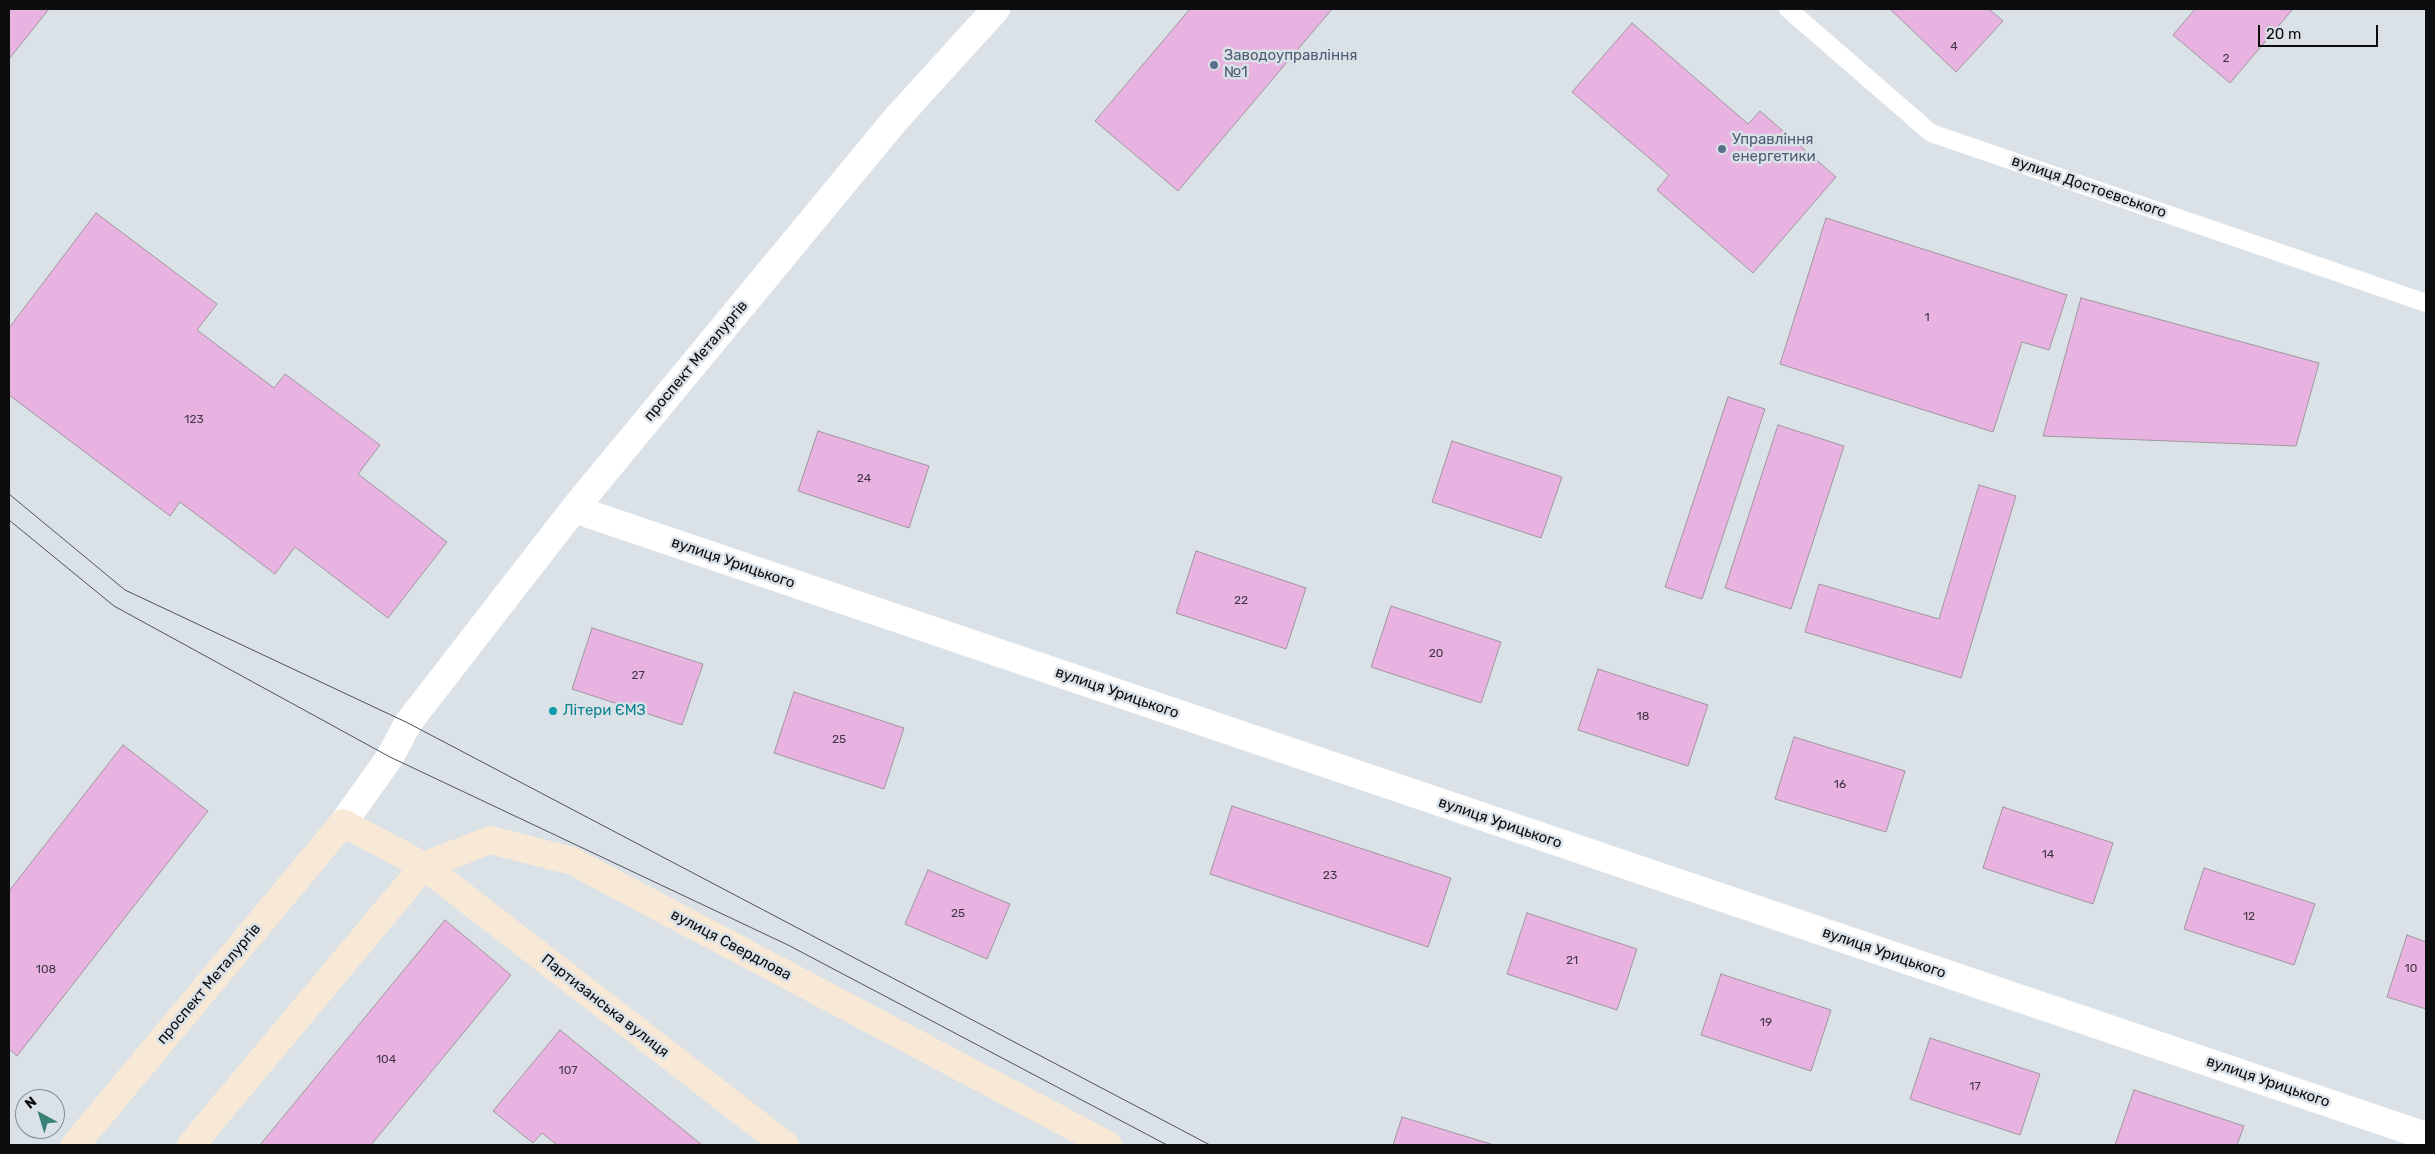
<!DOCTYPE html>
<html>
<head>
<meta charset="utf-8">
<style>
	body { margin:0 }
	#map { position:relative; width:2435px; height:1154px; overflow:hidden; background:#dae1e7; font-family:Rubik,sans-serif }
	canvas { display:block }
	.frame { position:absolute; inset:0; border:10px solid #0b0d0f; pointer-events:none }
	.north { position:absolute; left:15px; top:1089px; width:50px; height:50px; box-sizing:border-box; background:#dae1e7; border:1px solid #878c91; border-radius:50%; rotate:321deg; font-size:14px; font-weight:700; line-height:20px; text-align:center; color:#0b0d0f }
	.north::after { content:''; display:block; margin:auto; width:18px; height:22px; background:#398077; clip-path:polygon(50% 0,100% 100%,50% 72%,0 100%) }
	.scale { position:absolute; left:2258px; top:25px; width:120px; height:22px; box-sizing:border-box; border:2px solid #0b0d0f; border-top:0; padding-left:6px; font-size:15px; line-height:18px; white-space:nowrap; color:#0b0d0f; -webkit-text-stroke:4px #dae1e7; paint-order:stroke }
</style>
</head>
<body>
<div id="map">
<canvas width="2435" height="1154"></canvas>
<div class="frame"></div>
<div class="north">N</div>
<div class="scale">20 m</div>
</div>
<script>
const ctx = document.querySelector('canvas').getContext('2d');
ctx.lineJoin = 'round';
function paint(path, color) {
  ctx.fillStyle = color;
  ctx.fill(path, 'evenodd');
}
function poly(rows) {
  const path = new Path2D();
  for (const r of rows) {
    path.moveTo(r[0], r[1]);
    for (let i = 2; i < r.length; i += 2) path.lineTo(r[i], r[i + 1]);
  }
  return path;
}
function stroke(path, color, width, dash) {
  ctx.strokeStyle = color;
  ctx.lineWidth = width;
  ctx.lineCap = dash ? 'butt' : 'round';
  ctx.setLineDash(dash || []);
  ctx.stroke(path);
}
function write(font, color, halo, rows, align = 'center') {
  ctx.font = font + ' Rubik,sans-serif';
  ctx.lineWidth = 5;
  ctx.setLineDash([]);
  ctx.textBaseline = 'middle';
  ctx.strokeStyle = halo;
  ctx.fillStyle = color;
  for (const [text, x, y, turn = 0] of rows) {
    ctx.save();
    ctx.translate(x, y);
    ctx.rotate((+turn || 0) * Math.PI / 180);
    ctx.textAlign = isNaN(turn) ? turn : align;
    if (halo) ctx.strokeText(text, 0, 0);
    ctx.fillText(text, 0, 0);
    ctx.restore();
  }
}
const building = poly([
	[9,9,49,9,9,59,9,9],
	[1190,9,1332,9,1178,191,1095,121,1190,9],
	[1890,9,1989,9,2003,21,1956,72,1890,9],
	[2195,9,2293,9,2230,83,2173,35,2195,9],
	[1632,23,1748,124,1760,111,1836,177,1753,273,1657,190,1669,175,1572,92,1632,23],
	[96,213,217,304,197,330,274,388,285,374,380,445,358,474,447,542,388,618,295,547,275,574,180,502,170,516,9,395,9,328,96,213],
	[1826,218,2067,295,2049,350,2022,342,1993,432,1780,364,1826,218],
	[2081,298,2319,363,2296,446,2043,436,2081,298],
	[1728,397,1765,409,1702,599,1665,587,1728,397],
	[1778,425,1844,446,1791,609,1725,588,1778,425],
	[818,431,929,466,909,528,798,491,818,431],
	[1452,441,1562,477,1541,538,1432,502,1452,441],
	[1979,485,2016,496,1961,678,1805,632,1819,584,1939,619,1979,485],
	[1196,551,1306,588,1286,649,1176,613,1196,551],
	[1391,606,1501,642,1481,703,1371,667,1391,606],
	[592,628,703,664,682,725,572,689,592,628],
	[1598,669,1708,705,1688,766,1578,730,1598,669],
	[794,692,904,728,884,789,774,753,794,692],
	[1794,737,1905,771,1886,832,1775,799,1794,737],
	[123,745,208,811,17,1056,9,1049,9,891,123,745],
	[1232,806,1451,878,1428,947,1210,874,1232,806],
	[2003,807,2113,843,2093,904,1983,868,2003,807],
	[2204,868,2315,904,2294,965,2184,929,2204,868],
	[928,870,1010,904,987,959,905,924,928,870],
	[1527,913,1637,949,1617,1010,1507,974,1527,913],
	[445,920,511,975,371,1145,260,1145,445,920],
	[2407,935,2426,942,2426,1009,2387,997,2407,935],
	[1721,974,1831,1010,1811,1071,1701,1035,1721,974],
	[560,1030,702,1145,557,1145,542,1133,533,1143,493,1111,560,1030],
	[1930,1038,2040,1074,2020,1135,1910,1099,1930,1038],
	[2134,1090,2244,1126,2237,1145,2115,1145,2134,1090],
	[1402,1117,1494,1145,1393,1145,1402,1117]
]);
paint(building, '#e8b3e1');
stroke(building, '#9e979d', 1);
stroke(poly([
	[1788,9,1931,133,2426,303]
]), '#fff', 18);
stroke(poly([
	[574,509,2426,1136],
	[343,823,390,757,408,723,574,509,896,119,996,9]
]), '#fff', 28);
stroke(poly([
	[75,1145,343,823,424,866,490,840,572,861,1108,1145],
	[191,1145,424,866,785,1145]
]), '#f7e9d6', 28);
stroke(poly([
	[9,494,125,590,408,723,1210,1145],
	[9,520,114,606,390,757,788,945,1167,1145]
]), '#4f5256', 1);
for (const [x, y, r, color] of [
	[1214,65,5,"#5c6f8a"],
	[1722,149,5,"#5c6f8a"],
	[553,711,5,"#0f9aa8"]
]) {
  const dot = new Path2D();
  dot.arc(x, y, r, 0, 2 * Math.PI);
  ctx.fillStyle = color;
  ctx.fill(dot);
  stroke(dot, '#dae1e7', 2);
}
write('12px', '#423644', null, [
	["4",1954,47],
	["2",2226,59],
	["1",1927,318],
	["123",194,420],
	["24",864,479],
	["22",1241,601],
	["20",1436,654],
	["27",638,676],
	["18",1643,717],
	["25",839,740],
	["16",1840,785],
	["14",2048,855],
	["23",1330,876],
	["25",958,914],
	["12",2249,917],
	["21",1572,961],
	["10",2411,969],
	["108",46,970],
	["19",1766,1023],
	["104",386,1060],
	["107",568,1071],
	["17",1975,1087]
]);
write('15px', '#4e5e75', '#dae1e7', [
	["Заводоуправління",1224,56],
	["№1",1224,73],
	["Управління",1732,140],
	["енергетики",1732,157]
], 'left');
write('15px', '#0b0d0f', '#dae1e7', [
	["вулиця Достоєвського",2089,187,19],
	["проспект Металургів",696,361,-50],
	["вулиця Урицького",733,563,19],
	["вулиця Урицького",1117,693,19],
	["вулиця Урицького",1500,823,19],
	["вулиця Свердлова",731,945,28],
	["вулиця Урицького",1884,953,19],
	["проспект Металургів",209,984,-50],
	["Партизанська вулиця",605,1006,38],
	["вулиця Урицького",2268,1082,19]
]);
write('15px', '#0d838f', '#dae1e7', [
	["Літери ЄМЗ",563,711]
], 'left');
</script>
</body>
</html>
